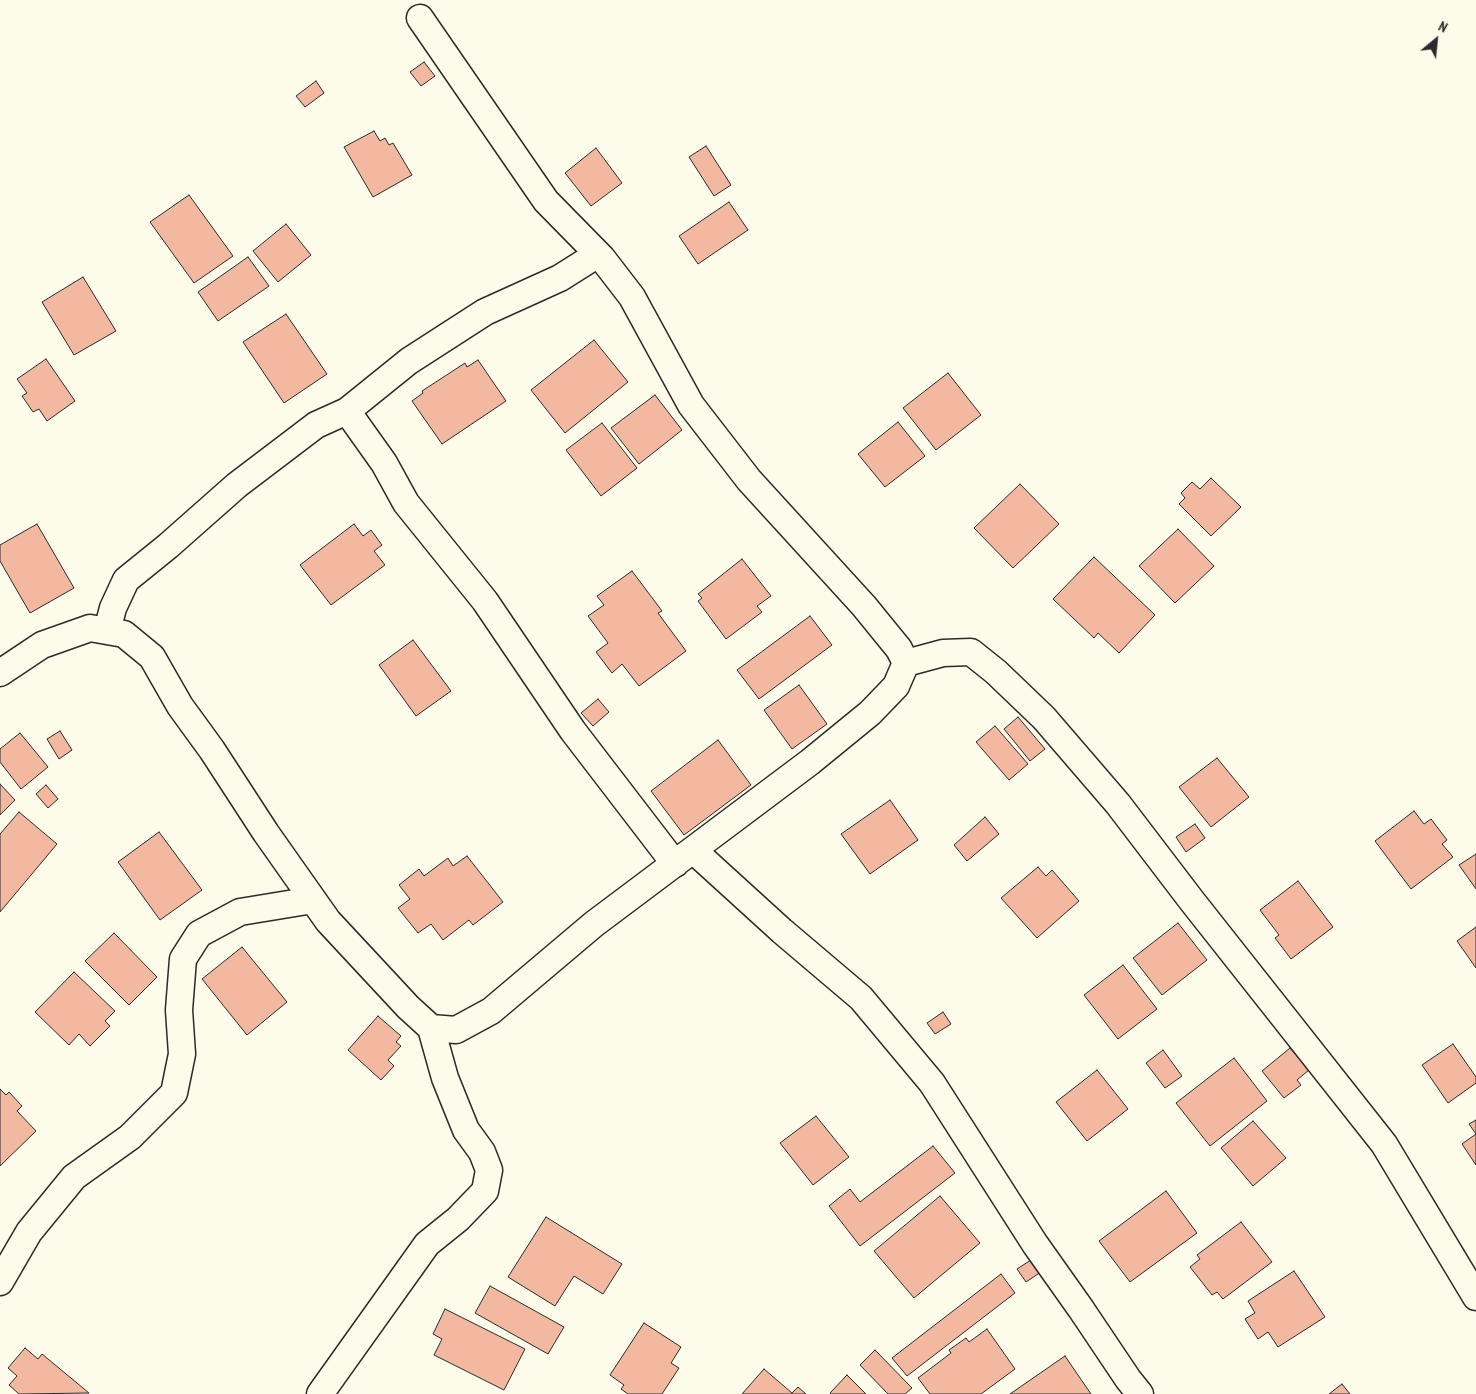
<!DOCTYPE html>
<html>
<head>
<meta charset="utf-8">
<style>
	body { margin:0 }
	#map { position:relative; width:1476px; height:1394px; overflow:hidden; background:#fdfbea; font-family:"PT Sans Narrow",sans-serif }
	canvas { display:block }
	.north { position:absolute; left:1411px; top:15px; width:50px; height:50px; -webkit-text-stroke:4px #fdfbea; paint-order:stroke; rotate:28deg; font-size:14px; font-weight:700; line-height:20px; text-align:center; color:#2b2b2b }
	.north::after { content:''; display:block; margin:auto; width:18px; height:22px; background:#2b2b2b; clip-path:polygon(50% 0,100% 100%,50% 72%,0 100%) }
</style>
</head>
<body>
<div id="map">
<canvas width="1476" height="1394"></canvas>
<div class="north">N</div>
</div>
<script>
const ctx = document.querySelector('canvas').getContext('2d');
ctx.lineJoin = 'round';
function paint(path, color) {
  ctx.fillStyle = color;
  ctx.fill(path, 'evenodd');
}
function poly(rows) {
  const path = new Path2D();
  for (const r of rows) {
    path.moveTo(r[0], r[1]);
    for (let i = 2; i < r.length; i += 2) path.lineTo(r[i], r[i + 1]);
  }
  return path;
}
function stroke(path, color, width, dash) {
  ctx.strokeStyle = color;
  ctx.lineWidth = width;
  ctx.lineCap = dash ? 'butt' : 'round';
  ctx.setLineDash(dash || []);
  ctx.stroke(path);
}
const building = poly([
	[424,62,435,76,421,86,410,72,424,62],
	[316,81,324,93,305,107,296,96,316,81],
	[374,131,380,141,385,138,389,145,393,143,412,175,373,197,344,147,374,131],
	[706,146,731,185,714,196,689,157,706,146],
	[596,148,622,183,591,206,565,173,596,148],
	[189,195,233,256,194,283,150,222,189,195],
	[729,202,748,230,698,264,679,236,729,202],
	[286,224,311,255,278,282,253,251,286,224],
	[248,257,269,286,218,321,198,292,248,257],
	[83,277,116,331,74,355,42,302,83,277],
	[286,314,327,374,284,403,243,342,286,314],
	[594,340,628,382,565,433,531,390,594,340],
	[46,359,75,401,47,421,39,409,33,412,22,396,27,393,17,379,46,359],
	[478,360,506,401,442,444,412,401,423,393,422,391,465,363,467,367,478,360],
	[948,373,981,415,936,450,903,408,948,373],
	[655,395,682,430,639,464,611,428,655,395],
	[898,422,925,456,885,487,858,454,898,422],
	[602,423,637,468,601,496,566,450,602,423],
	[1211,478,1241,507,1211,536,1179,504,1185,498,1181,493,1192,482,1200,489,1211,478],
	[1020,484,1059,524,1013,568,974,528,1020,484],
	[37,524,74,588,30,613,0,561,0,545,37,524],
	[354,524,363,536,371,530,382,545,374,551,385,565,331,605,300,565,354,524],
	[1178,529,1214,566,1175,603,1139,566,1178,529],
	[1094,557,1155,615,1119,653,1098,633,1094,638,1053,599,1094,557],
	[742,559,771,596,757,606,762,612,726,639,698,601,702,598,698,594,742,559],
	[632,571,662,611,658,613,686,651,639,686,622,664,612,673,596,652,608,643,588,616,604,605,597,596,632,571],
	[810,616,832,645,759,699,737,670,810,616],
	[413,640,451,691,416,716,379,665,413,640],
	[799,685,827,724,792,749,764,710,799,685],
	[598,699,609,712,593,726,581,713,598,699],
	[1018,717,1045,749,1030,761,1004,729,1018,717],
	[995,726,1028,764,1009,780,976,742,995,726],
	[60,731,72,750,59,759,47,739,60,731],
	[20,733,48,767,21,789,0,762,0,749,20,733],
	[718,740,751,785,684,835,651,791,718,740],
	[1217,758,1249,797,1211,827,1179,787,1217,758],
	[0,784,15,800,0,815,0,784],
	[46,785,58,799,48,808,36,794,46,785],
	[890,800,918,840,870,874,841,834,890,800],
	[1414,811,1424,824,1431,819,1447,840,1442,844,1453,857,1411,889,1375,841,1414,811],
	[19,812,57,844,0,912,0,834,19,812],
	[985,817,999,834,967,861,954,845,985,817],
	[1195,824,1205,838,1186,852,1176,837,1195,824],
	[159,832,202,890,160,920,118,862,159,832],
	[1476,854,1476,889,1459,865,1476,854],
	[467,856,503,902,473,925,469,920,443,940,431,924,418,933,398,908,410,899,399,885,419,869,424,876,448,858,453,866,467,856],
	[1038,867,1046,876,1052,870,1079,901,1037,938,1001,898,1038,867],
	[1298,881,1333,927,1291,959,1275,938,1279,935,1260,910,1298,881],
	[1178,923,1207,960,1162,995,1133,958,1178,923],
	[1476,927,1476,968,1457,941,1476,927],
	[114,933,157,977,129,1005,85,961,114,933],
	[242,947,287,1002,247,1035,202,979,242,947],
	[1123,965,1157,1009,1118,1039,1084,995,1123,965],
	[74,972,115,1011,105,1021,110,1026,90,1046,79,1034,69,1045,35,1012,74,972],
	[943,1012,951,1024,935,1034,927,1023,943,1012],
	[378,1016,401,1036,396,1042,401,1046,388,1060,394,1066,381,1080,348,1050,378,1016],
	[1453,1044,1476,1077,1476,1083,1448,1103,1422,1065,1453,1044],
	[1290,1048,1309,1070,1297,1080,1301,1085,1284,1098,1262,1071,1290,1048],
	[1163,1050,1182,1076,1165,1088,1146,1063,1163,1050],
	[1234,1058,1267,1101,1210,1146,1176,1103,1234,1058],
	[1097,1070,1128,1109,1087,1141,1056,1102,1097,1070],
	[0,1089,6,1095,9,1092,22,1106,17,1111,36,1131,0,1166,0,1089],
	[816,1116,849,1157,813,1185,780,1143,816,1116],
	[1476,1120,1476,1134,1469,1124,1476,1120],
	[1253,1121,1286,1158,1253,1186,1221,1148,1253,1121],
	[1476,1134,1476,1165,1462,1144,1476,1134],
	[933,1146,955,1173,860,1246,829,1206,850,1189,860,1202,933,1146],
	[1166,1191,1197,1233,1130,1282,1099,1241,1166,1191],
	[940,1196,980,1243,914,1298,874,1251,940,1196],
	[546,1217,622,1264,603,1294,574,1276,555,1306,508,1277,546,1217],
	[1241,1222,1272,1262,1223,1299,1217,1292,1212,1295,1190,1267,1200,1259,1197,1255,1241,1222],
	[1031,1260,1041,1272,1026,1282,1017,1269,1031,1260],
	[1294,1271,1325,1317,1278,1347,1268,1332,1258,1339,1245,1319,1255,1313,1248,1301,1294,1271],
	[1001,1274,1015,1293,907,1376,892,1358,1001,1274],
	[490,1286,564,1327,548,1354,475,1313,490,1286],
	[445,1309,525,1349,504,1390,434,1355,442,1339,433,1334,445,1309],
	[644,1323,681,1347,671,1363,679,1368,662,1394,628,1394,621,1389,624,1385,610,1375,644,1323],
	[987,1329,1015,1369,981,1394,930,1394,918,1378,951,1353,949,1350,966,1338,969,1342,987,1329],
	[25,1348,38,1359,42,1354,89,1393,19,1394,9,1385,17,1376,8,1368,25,1348],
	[875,1350,912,1388,905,1394,888,1394,860,1365,875,1350],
	[1065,1356,1091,1394,1010,1394,1065,1356],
	[764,1369,792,1393,798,1387,806,1394,742,1394,764,1369],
	[847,1375,866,1394,831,1394,830,1393,847,1375],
	[1342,1384,1350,1394,1329,1394,1342,1384]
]);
paint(building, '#f2b8a0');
stroke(building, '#2b2b2b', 1);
const minor = poly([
	[347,411,409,361,485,312,560,278,598,254],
	[107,631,113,608,126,580,168,546,237,485,316,425,347,411,384,463,406,503,485,601,573,731,675,864],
	[906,663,943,653,971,652,996,672,1044,718,1118,804,1192,901,1384,1144,1476,1297],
	[0,673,42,645,90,628,124,634,152,657,180,706,212,750,266,833,328,921,408,1007,431,1028,456,1030,491,1011,594,924,810,762,870,713,896,686,906,663,899,649,864,606,749,480,691,405,632,297,602,258,546,201,420,18],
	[693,850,782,931,861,998,932,1083,1035,1244,1081,1309,1128,1379,1140,1394],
	[0,1282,29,1232,74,1177,130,1137,174,1093,182,1054,179,1010,183,959,199,934,240,912,313,900],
	[320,1394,427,1244,458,1219,485,1191,489,1170,482,1152,466,1130,445,1078,431,1028]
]);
stroke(minor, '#2b2b2b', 29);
stroke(minor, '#fdfbea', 26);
</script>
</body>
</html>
